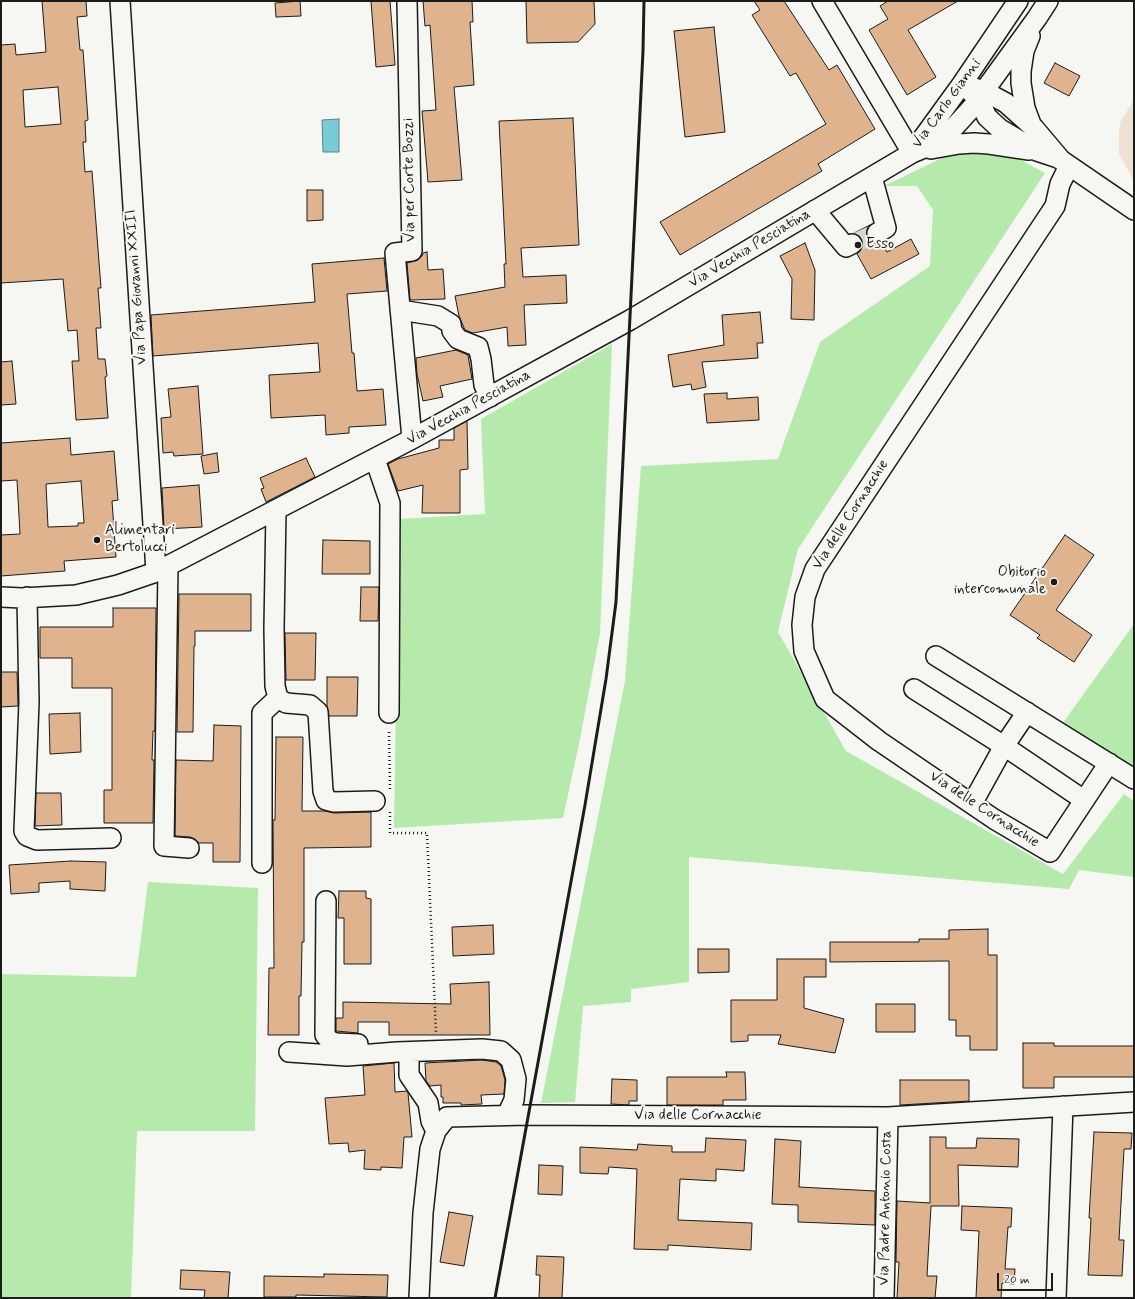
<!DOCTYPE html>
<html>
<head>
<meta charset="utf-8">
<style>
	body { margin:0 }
	#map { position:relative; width:1135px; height:1299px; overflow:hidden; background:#f6f6f2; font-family:Mynerve,sans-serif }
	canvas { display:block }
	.frame { position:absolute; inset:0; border:2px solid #1c1c1c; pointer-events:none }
	.scale { position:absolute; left:997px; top:1273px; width:56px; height:18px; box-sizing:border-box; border:2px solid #1c1c1c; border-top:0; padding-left:5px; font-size:12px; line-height:14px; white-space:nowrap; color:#1c1c1c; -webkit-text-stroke:3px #f6f6f2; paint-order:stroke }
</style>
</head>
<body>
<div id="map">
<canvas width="1135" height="1299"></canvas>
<div class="frame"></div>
<div class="scale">20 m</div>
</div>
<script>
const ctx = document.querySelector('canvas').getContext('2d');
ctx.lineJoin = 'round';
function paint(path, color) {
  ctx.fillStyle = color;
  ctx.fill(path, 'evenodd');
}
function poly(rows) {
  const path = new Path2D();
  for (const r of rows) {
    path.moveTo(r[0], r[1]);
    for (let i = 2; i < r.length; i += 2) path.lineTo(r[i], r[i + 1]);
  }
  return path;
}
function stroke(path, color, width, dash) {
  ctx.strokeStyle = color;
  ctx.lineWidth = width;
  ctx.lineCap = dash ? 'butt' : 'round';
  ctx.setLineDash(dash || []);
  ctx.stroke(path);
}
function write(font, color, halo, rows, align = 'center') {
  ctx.font = font + ' Mynerve,sans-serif';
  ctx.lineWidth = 4;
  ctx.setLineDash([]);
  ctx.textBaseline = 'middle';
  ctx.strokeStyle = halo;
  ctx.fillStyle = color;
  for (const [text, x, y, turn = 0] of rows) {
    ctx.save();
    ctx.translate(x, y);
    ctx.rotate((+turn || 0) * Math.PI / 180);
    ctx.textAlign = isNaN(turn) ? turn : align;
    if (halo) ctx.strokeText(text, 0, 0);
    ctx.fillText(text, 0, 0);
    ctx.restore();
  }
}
paint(poly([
	[1134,100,1134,181,1119,154,1119,131,1121,120]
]), '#efe2d4');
paint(poly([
	[986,151,1021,160,1045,173,798,549,778,632,846,751,1063,874,1124,794,1134,801,1134,877,1079,870,1069,889,689,857,689,982,631,989,631,1002,583,1006,575,1102,541,1103,625,681,641,466,778,459,820,342,930,266,933,210,917,186,884,186,942,158],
	[612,344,600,633,580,739,563,818,394,828,399,519,485,514,481,419],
	[1134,624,1134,774,1062,724],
	[148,882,258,888,255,1131,137,1131,131,1298,1,1298,1,974,136,977]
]), '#b6eaac');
const water = poly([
	[339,119,339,152,323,152,322,120,339,119]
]);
paint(water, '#7bcbd7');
stroke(water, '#55858c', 1);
const building = poly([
	[42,1,86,1,87,16,77,17,80,50,83,50,88,120,85,121,86,142,83,142,85,172,92,171,101,288,98,288,101,328,96,328,98,359,105,359,107,376,105,377,108,418,76,420,72,361,79,361,77,330,68,331,63,279,1,283,1,45,15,44,16,55,46,52,42,1],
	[58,87,61,124,25,127,23,90,58,87],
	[300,1,301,16,276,17,275,3,300,1],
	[371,1,390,1,395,65,376,67,371,1],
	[423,1,472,1,473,22,470,22,474,85,454,87,462,180,428,182,422,111,436,110,430,25,425,26,423,1],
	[526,1,594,1,595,24,578,42,527,43,526,1],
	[754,1,784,1,829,70,837,65,875,129,818,164,822,171,680,255,660,222,826,124,796,73,790,76,752,15,760,10,754,1],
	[888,1,958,1,908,30,936,77,907,95,869,30,888,19,880,6,888,1],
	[714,27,725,132,685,137,674,31,714,27],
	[1055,63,1080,76,1069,96,1044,83,1055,63],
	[573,118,579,245,521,248,523,277,566,275,567,303,524,305,526,345,508,346,507,327,473,333,465,330,459,316,455,296,505,287,504,264,506,264,499,121,573,118],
	[307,190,323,190,323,220,307,221,307,190],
	[870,225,866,232,868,239,872,243,876,244,882,243,887,252,911,239,919,254,871,279,857,254,861,250,863,245,862,239,858,235,854,233,870,225],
	[805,243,815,270,814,320,791,319,792,279,780,256,805,243],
	[427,252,428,270,443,269,445,299,410,300,407,263,418,260,422,256,423,253,427,252],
	[384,258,387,291,347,294,352,353,354,353,357,391,383,389,386,425,349,427,349,433,326,435,325,415,271,418,269,375,320,372,318,343,153,356,151,315,315,302,312,264,384,258],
	[760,312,763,343,757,343,758,358,702,362,706,387,692,390,691,384,673,387,668,355,724,345,722,315,760,312],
	[456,350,468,355,472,379,440,386,443,397,423,401,417,374,416,358,456,350],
	[12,361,16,404,1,405,1,362,12,361],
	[198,386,203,454,174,456,173,452,163,453,161,418,171,417,168,389,198,386],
	[727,393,727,399,758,397,759,420,707,423,704,394,727,393],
	[467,421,468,469,460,470,460,513,422,513,423,485,398,491,388,464,398,459,439,448,439,440,454,440,454,428,467,421],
	[70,438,71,455,114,451,118,500,112,501,116,557,64,561,65,571,1,576,1,535,20,534,17,480,1,481,1,443,70,438],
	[81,481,84,523,78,523,78,526,48,527,46,484,81,481],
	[217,453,219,472,204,474,201,456,217,453],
	[306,458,315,477,266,502,261,489,264,488,260,478,306,458],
	[199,485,202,527,164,529,162,488,199,485],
	[1065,535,1094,555,1056,610,1092,635,1074,662,1037,638,1040,635,1010,615,1065,535],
	[323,540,370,541,370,574,322,574,323,540],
	[361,587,379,587,378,621,360,621,361,587],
	[179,594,251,594,251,631,195,631,195,646,194,646,193,732,177,732,179,594],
	[113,608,156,608,155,731,153,731,152,760,154,760,153,823,104,823,104,790,112,790,112,688,72,688,72,658,40,658,40,627,113,627,113,608],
	[285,633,316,633,315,680,286,680,285,633],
	[1,672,17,672,18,706,1,707,1,672],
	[327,677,358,677,357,716,329,716,327,706,327,677],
	[80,713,81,752,50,754,49,714,80,713],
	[214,725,241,726,240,862,213,862,213,843,199,843,195,839,190,837,175,836,176,760,213,761,214,725],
	[276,737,303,737,302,811,325,811,334,813,371,812,371,847,304,848,304,942,302,942,301,996,299,996,299,1035,268,1035,269,968,274,968,273,820,275,820,276,737],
	[36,793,61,793,62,825,35,826,36,793],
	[71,861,106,862,105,891,70,889,70,881,39,883,39,892,11,894,9,865,71,861],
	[339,891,366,891,366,898,371,899,371,964,344,964,344,918,338,918,339,891],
	[493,925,494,954,453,956,452,927,493,925],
	[988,929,988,955,997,955,997,1050,970,1050,970,1036,956,1036,956,1020,949,1020,949,961,830,962,830,942,919,942,919,939,949,939,949,930,988,929],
	[698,949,729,949,729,972,698,973,698,949],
	[777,959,826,959,826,977,804,977,804,1008,844,1019,835,1053,778,1044,781,1035,748,1035,748,1041,731,1042,731,1000,777,1000,777,959],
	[489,982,490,1035,389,1035,389,1022,358,1022,358,1033,336,1031,336,1018,343,1018,343,1002,451,1004,450,984,489,982],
	[876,1004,915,1004,915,1032,876,1032,876,1004],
	[1023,1043,1054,1043,1054,1046,1134,1046,1134,1077,1054,1077,1054,1088,1023,1088,1023,1043],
	[482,1060,496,1062,501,1066,505,1080,504,1094,481,1095,482,1104,461,1105,461,1103,443,1103,443,1097,441,1097,441,1085,430,1086,426,1081,425,1063,482,1060],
	[394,1063,395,1092,407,1091,408,1093,412,1137,404,1137,402,1168,381,1167,381,1170,364,1169,365,1150,349,1152,348,1143,329,1144,325,1098,365,1095,363,1066,394,1063],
	[726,1072,745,1072,746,1100,723,1100,723,1105,667,1105,667,1077,727,1077,726,1072],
	[612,1079,637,1080,637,1101,629,1101,629,1105,611,1104,612,1079],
	[900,1080,969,1080,969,1101,900,1105,900,1080],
	[1094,1132,1132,1133,1131,1149,1124,1149,1119,1240,1124,1240,1122,1276,1088,1275,1091,1218,1089,1218,1094,1132],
	[930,1137,946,1137,946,1148,976,1148,977,1138,1019,1139,1018,1167,958,1165,959,1206,931,1206,927,1276,937,1276,935,1298,897,1298,899,1262,896,1262,897,1201,930,1203,930,1137],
	[706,1138,746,1140,744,1171,716,1169,716,1181,680,1179,678,1220,752,1223,751,1250,668,1245,668,1250,634,1249,637,1169,609,1167,608,1174,580,1173,580,1147,637,1150,638,1144,650,1145,672,1146,672,1152,705,1152,706,1138],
	[775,1139,801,1141,799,1187,875,1191,875,1225,798,1222,798,1205,772,1204,775,1139],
	[539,1165,563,1166,562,1195,538,1194,539,1165],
	[962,1206,1012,1208,1011,1227,1008,1227,1005,1269,1015,1269,1014,1284,1002,1283,1001,1298,976,1298,979,1231,961,1230,962,1206],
	[449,1212,473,1216,464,1266,440,1262,449,1212],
	[537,1256,564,1257,562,1298,539,1298,540,1275,536,1275,537,1256],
	[181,1270,230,1272,228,1298,204,1298,205,1290,180,1289,181,1270],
	[324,1274,388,1275,387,1297,296,1295,296,1297,264,1297,264,1276,324,1277,324,1274]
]);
paint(building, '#deb38e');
stroke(building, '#1c1c1c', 1);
stroke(poly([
	[852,244,877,233]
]), '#d5d5d2', 19, [19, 10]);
const minor = poly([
	[120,1,156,572],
	[407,1,412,251,395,253,412,439],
	[822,1,912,153],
	[1030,36,1024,51,1021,71,1021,83,1025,108,1031,124],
	[962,84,984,91,1006,103,1034,128,1061,160,1134,210],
	[971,92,979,100,987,117,1000,129,1037,151,1058,158],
	[931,149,959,144,974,143,989,144,1029,150],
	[912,153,962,84,1018,1],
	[1069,166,1060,184,1055,206,815,569,805,597,802,625,804,651,825,699,879,741,929,775,994,819,1050,852,1109,763],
	[872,177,886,228,877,233],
	[815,210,846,247,852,244],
	[400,310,438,316,451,324,452,331,458,339,478,347,481,359,484,385,490,397],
	[375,459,390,503,389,713],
	[276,510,274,629,275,686,278,698,286,703,310,705,318,712,323,791,326,800,334,802,375,801],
	[168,566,164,846,189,848],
	[1,597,22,598,76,595,118,585,156,572,412,439,630,320,912,153,934,144,947,135,979,100,984,91,1037,18,1048,1],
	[27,597,29,702,24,831,27,836,37,840,111,838],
	[936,656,1134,779],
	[914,689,1004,746,1084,800],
	[972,804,1004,746,1027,712],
	[262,863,262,713,278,698],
	[326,901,325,1035,330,1041,336,1043,358,1044],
	[289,1052,347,1056,397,1052,482,1049,501,1051,511,1060,516,1079,514,1100,507,1115],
	[409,1052,409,1075,428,1103,431,1121,436,1131],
	[419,1298,423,1213,430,1149,436,1131,447,1117,527,1115,888,1117,1134,1102],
	[884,1298,888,1117],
	[1056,1298,1063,1106]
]);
stroke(minor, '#1c1c1c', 22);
stroke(poly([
	[389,732,390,789],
	[390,812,390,833,427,833,436,1032]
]), '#1c1c1c', 2.5, [1, 3]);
stroke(minor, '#f6f6f2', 19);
stroke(poly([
	[495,1298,585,805,606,679,616,602,643,51,644,1]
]), '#1c1c1c', 3);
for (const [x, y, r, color] of [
	[858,245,4,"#1c1c1c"],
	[97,540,4,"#1c1c1c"],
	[1054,582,4,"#1c1c1c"]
]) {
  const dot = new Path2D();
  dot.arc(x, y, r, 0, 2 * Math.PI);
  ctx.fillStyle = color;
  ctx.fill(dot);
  stroke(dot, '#f6f6f2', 1.5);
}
write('15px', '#1c1c1c', '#f6f6f2', [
	["Via Carlo Gianni",947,104,-54],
	["Via per Corte Bozzi",410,180,-91],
	["Via Vecchia Pesciatina",750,249,-31],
	["Via Papa Giovanni XXIII",137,287,-94],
	["Via Vecchia Pesciatina",469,408,-29],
	["Via delle Cornacchie",851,515,-57],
	["Via delle Cornacchie",984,810,33],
	["Via delle Cornacchie",698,1116],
	["Via Padre Antonio Costa",886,1208,-89]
]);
write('15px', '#1c1c1c', '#f6f6f2', [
	["Esso",866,245],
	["Alimentari",105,531],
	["Bertolucci",105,548],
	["Obitorio",1046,573,"right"],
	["intercomunale",1046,590,"right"]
], 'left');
</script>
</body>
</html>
